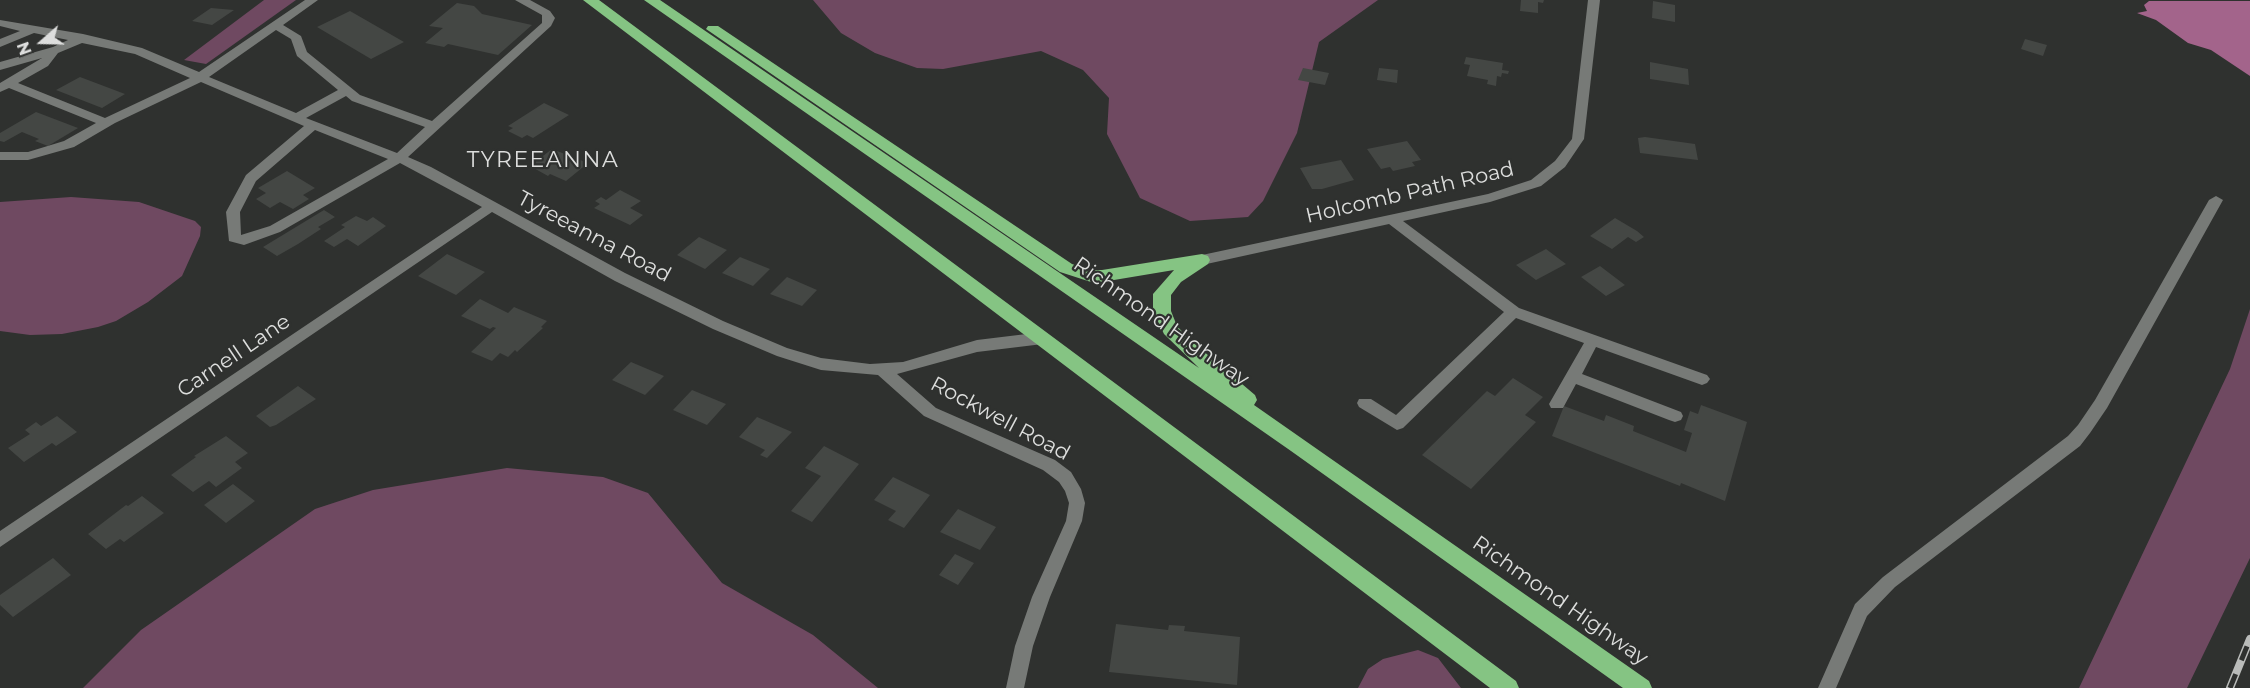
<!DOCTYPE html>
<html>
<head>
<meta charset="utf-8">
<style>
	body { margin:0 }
	#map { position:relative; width:2250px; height:688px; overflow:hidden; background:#2f312f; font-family:Montserrat,sans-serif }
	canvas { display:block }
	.north { position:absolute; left:12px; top:12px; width:60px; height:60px; -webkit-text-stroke:4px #2f312f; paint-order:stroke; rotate:250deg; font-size:16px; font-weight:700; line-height:24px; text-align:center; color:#dddedd }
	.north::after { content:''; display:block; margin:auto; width:21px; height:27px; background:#dddedd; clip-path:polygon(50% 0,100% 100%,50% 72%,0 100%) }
</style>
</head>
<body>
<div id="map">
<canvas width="2250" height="688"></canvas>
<div class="north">N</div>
</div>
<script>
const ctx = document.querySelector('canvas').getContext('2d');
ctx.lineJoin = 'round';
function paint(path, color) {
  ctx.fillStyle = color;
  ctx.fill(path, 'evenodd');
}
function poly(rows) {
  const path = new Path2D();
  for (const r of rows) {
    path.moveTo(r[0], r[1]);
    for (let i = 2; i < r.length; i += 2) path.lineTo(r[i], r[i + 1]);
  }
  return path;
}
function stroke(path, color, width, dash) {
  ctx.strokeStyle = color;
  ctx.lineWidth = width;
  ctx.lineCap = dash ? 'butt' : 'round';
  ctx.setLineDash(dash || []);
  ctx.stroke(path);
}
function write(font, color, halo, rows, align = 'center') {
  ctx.font = font + ' Montserrat,sans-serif';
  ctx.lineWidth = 4.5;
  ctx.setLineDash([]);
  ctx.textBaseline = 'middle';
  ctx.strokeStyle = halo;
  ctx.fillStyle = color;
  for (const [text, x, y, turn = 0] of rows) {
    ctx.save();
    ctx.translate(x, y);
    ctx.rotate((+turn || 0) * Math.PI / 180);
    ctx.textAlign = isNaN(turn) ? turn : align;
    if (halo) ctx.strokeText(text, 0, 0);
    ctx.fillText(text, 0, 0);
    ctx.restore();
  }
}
paint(poly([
	[264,0,296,0,206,64,184,60],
	[813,0,1378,0,1319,42,1297,133,1263,201,1248,217,1190,221,1140,198,1107,134,1109,98,1083,70,1041,51,943,69,917,68,875,53,841,33],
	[71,197,139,202,195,221,201,227,200,236,182,276,148,302,116,321,98,327,62,334,30,335,0,331,0,202],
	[2250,309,2250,558,2187,688,2079,688,2230,369],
	[507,468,603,477,648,493,722,583,813,635,878,688,83,688,141,630,315,509,373,490],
	[1418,650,1438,658,1461,688,1358,688,1368,669,1383,659]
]), '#6f4961');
paint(poly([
	[2149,1,2250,1,2250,76,2211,50,2188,43,2156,20,2137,13,2147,11,2144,5]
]), '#a3648b');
paint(poly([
	[1521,0,1544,0,1543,3,1538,2,1538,13,1520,11],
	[1653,1,1675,5,1675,22,1652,18],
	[457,3,474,6,482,14,532,25,498,55,448,44,444,47,425,43,443,28,429,26],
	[211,8,234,10,212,25,192,21],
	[350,11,404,42,371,59,317,27],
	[2025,39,2047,45,2043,56,2021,49],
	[1466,57,1503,63,1502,70,1509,71,1508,74,1502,73,1501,77,1497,76,1496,86,1487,84,1488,80,1467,76,1470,65,1464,64],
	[1650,62,1688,69,1689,85,1650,79],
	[1303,68,1329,73,1325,85,1298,80],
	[1379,68,1398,70,1397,83,1377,80],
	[80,77,125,94,102,108,56,90],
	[544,103,569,115,533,138,527,135,522,138,508,131,513,128,508,126],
	[36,112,78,128,48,146,35,141,39,139,22,132,4,142,0,141,0,133],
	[1645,137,1695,144,1698,160,1640,153,1638,138],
	[1407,141,1421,160,1412,162,1415,166,1393,171,1390,167,1381,169,1367,149],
	[552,149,588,163,566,181,550,174,548,176,530,166],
	[1341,160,1354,180,1322,189,1312,189,1300,168],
	[287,171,315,188,303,195,309,199,293,209,280,202,270,208,256,199,266,193,258,188],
	[620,190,641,201,630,208,643,215,630,225,594,208,600,204,595,201,601,197,606,200],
	[324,210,335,217,318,227,321,229,298,244,277,256,263,247],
	[356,216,367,221,373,217,386,226,358,246,347,239,334,247,324,241,345,227,341,225],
	[1615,218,1637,231,1644,237,1636,242,1628,237,1612,249,1590,236],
	[699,237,727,250,705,269,677,255],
	[1546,249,1566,264,1536,280,1516,265],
	[447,254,485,272,456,295,418,276],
	[740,257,770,269,753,286,722,273],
	[1600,266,1625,285,1606,296,1581,277],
	[787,277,817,290,802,306,770,294],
	[480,299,508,313,514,307,547,321,541,327,543,328,517,352,515,350,508,357,500,353,492,361,471,352,496,328,493,327,490,329,461,316],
	[631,362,664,376,645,395,612,380],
	[1513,378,1543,397,1525,415,1536,422,1471,489,1422,455,1487,391,1495,396],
	[298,386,316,399,276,425,270,427,256,416],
	[692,390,726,404,707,425,673,410],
	[1701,405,1747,422,1725,501,1681,483,1680,486,1552,436,1564,406,1604,421,1606,415,1634,426,1633,431,1686,452,1692,433,1684,430,1690,411,1698,414],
	[57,416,77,432,56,446,52,443,24,462,8,448,30,434,25,430,36,422,41,426],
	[757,417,792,432,767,458,760,455,765,450,739,437],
	[226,436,248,453,235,462,242,468,216,487,209,481,193,492,171,475,196,457,194,456],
	[824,446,859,464,812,522,791,511,821,476,805,468],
	[893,477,930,495,904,528,888,520,896,511,874,500],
	[233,484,255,501,226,523,204,505],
	[142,496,164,513,124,542,120,539,106,549,88,534,126,505,128,506],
	[958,509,996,527,980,550,940,532],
	[955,554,974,563,958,585,939,575],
	[53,558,71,575,13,617,0,605,0,595],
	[1116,624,1168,630,1169,625,1185,626,1184,631,1240,637,1237,685,1109,672]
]), '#444744');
paint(poly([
	[305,0,318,0,283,25,301,36,307,52,360,95,432,121,542,23,542,15,515,0,530,0,550,11,555,18,551,26,408,157,431,167,625,273,723,321,787,348,821,358,870,364,903,362,977,340,1043,332,1048,334,1050,338,1048,342,1043,344,977,352,897,374,936,408,1055,460,1071,472,1081,489,1085,503,1082,521,1050,597,1033,646,1024,688,1006,688,1015,646,1032,597,1066,521,1069,503,1065,491,1059,482,1043,470,924,416,878,375,821,370,777,356,713,329,615,281,492,212,0,547,0,531,482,207,400,163,280,232,244,245,229,241,226,212,246,175,304,126,201,82,115,123,74,147,28,160,0,160,0,152,28,152,64,141,96,123,9,88,0,92,0,83,42,58,0,70,0,62,53,47,68,40,34,33,0,47,0,39,20,31,0,26,0,20,83,34,142,48,199,72,305,0],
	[276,30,291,39,297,56,338,90,296,113,209,77,276,30],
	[82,43,135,54,190,78,105,118,18,83,48,66,58,53,82,43],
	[346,96,352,101,425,127,397,153,306,118,346,96],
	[315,130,388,159,270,226,241,235,240,212,256,181,315,130],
	[1588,0,1600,0,1584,139,1565,167,1541,186,1490,202,1403,221,1519,308,1707,375,1710,379,1707,383,1702,385,1596,347,1582,374,1681,412,1683,416,1681,420,1675,422,1669,420,1576,384,1563,408,1551,408,1549,404,1584,343,1516,318,1403,428,1397,430,1359,407,1357,403,1359,399,1371,399,1396,415,1504,312,1389,224,1202,265,1197,263,1195,260,1202,255,1488,194,1531,180,1555,161,1572,139,1588,0],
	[2216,196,2223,200,2107,408,2090,433,2080,446,1895,587,1867,616,1836,688,1818,688,1855,604,1883,577,2068,436,2078,425,2095,400,2209,200,2216,196]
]), '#777a77');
paint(poly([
	[583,0,599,0,1516,681,1519,688,1490,688,583,0],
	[644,0,660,0,1199,368,1164,334,1153,311,1153,294,1174,270,1102,282,1091,282,1060,272,706,29,708,26,718,26,1072,264,1091,270,1102,270,1202,254,1208,256,1210,260,1208,264,1181,282,1171,295,1171,311,1177,326,1189,339,1255,395,1257,400,1254,405,1649,681,1652,688,1623,688,1291,451,644,0]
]), '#85c483');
const rail = poly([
	[2230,688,2250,639]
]);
stroke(rail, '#babcba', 8);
stroke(rail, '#2f312f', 5, [15]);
write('21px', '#dddedd', '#2f312f', [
	["Holcomb Path Road",1410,193,-13],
	["Tyreeanna Road",594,237,28],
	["Richmond Highway",1161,322,35],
	["Carnell Lane",234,356,-34],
	["Rockwell Road",1000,419,28],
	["Richmond Highway",1560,601,35]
]);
ctx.letterSpacing = '1.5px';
write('22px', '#dddedd', '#2f312f', [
	["TYREEANNA",543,161]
]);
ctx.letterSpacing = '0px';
</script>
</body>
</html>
